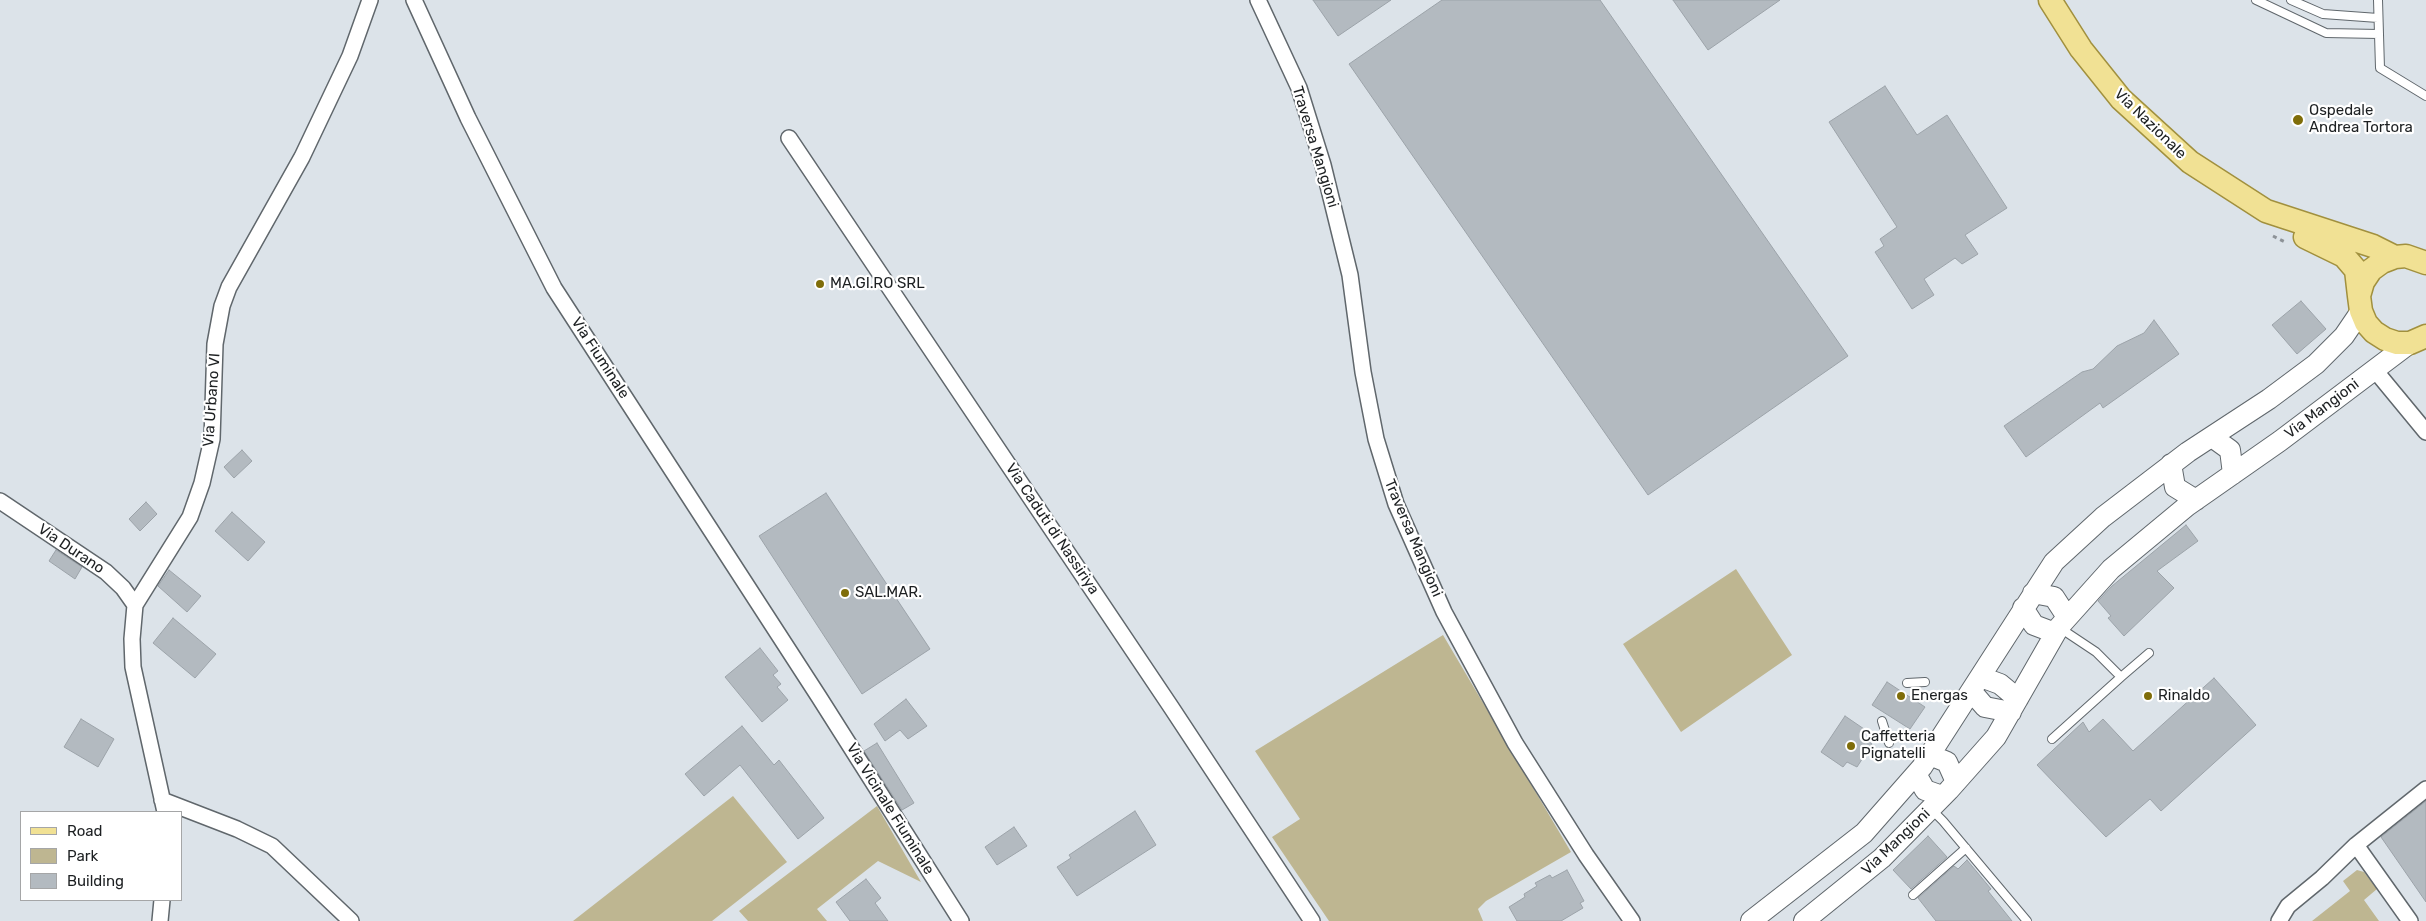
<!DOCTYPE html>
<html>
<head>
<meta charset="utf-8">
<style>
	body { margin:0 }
	#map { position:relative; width:2426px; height:921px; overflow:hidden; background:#dce3e9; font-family:Rubik,sans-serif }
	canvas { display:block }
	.legend { position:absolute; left:20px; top:811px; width:162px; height:90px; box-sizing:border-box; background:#fff; border:1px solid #a5a6a7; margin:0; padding:6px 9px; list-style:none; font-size:15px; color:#1d2022 }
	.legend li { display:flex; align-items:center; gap:10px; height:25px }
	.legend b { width:25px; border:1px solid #a5a6a7 }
</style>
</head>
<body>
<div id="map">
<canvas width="2426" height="921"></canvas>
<ul class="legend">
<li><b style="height:6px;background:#f1e194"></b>Road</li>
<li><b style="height:14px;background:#beb691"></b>Park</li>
<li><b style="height:14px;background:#b3bac0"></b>Building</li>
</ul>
</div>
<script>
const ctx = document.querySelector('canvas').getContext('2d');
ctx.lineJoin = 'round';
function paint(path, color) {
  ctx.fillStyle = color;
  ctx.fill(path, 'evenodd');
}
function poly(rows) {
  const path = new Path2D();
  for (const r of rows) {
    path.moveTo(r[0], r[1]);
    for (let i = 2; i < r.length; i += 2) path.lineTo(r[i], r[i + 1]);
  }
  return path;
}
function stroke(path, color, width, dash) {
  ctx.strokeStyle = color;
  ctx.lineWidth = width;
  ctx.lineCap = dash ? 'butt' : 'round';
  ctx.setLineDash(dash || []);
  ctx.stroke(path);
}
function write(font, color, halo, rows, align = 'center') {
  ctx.font = font + ' Rubik,sans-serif';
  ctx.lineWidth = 4.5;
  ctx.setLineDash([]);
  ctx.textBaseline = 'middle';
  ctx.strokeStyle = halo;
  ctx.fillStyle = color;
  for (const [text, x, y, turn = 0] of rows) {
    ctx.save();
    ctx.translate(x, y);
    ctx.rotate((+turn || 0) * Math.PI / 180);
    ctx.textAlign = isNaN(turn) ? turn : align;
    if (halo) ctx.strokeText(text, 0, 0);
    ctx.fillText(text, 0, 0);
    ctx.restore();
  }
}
paint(poly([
	[1736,569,1792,655,1681,732,1623,644],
	[1443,635,1571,852,1486,901,1478,909,1483,921,1329,921,1272,837,1300,819,1255,751],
	[733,796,787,862,712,921,573,921],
	[877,806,921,882,878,861,817,909,827,921,748,921,739,911],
	[2357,870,2364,872,2377,889,2364,900,2379,921,2312,921,2350,891,2343,881]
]), '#beb691');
const building = poly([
	[1313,0,1391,0,1338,36,1313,0],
	[1442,0,1600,0,1848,356,1648,495,1349,64,1442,0],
	[1673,0,1780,0,1708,50,1673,0],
	[1885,86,1917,135,1947,115,2007,208,1965,235,1978,254,1962,264,1955,258,1924,279,1934,295,1912,309,1875,252,1884,246,1880,239,1897,227,1829,122,1885,86],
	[2301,301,2326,329,2297,354,2272,325,2301,301],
	[2154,320,2179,354,2103,408,2100,403,2026,457,2004,426,2082,372,2093,369,2117,346,2144,333,2154,320],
	[242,450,252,461,234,478,224,467,242,450],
	[826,493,930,649,862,694,759,536,826,493],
	[146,502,157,514,140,531,129,519,146,502],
	[232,512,265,542,248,561,215,531,232,512],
	[2186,525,2198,541,2157,571,2174,588,2124,636,2108,618,2111,616,2098,601,2112,586,2186,525],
	[56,550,82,567,75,579,49,561,56,550],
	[169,570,201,596,187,612,158,586,169,570],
	[173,618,216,654,195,678,153,643,173,618],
	[760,648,778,671,773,675,781,684,777,687,788,700,762,722,725,677,760,648],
	[2214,678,2256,725,2161,811,2150,799,2106,837,2037,765,2083,722,2089,732,2103,719,2133,751,2214,678],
	[1887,682,1925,707,1910,729,1872,705,1887,682],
	[906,699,927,726,908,739,900,730,885,741,874,724,906,699],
	[1845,716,1867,731,1863,738,1872,744,1857,767,1847,762,1843,767,1821,752,1845,716],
	[81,719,114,739,98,767,64,747,81,719],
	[742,726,774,765,779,760,824,818,798,839,740,765,704,796,685,774,742,726],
	[877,743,914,803,902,810,864,751,877,743],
	[2426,801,2426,902,2381,837,2426,801],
	[1135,811,1156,845,1077,896,1057,867,1071,858,1069,855,1135,811],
	[1014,827,1027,846,997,865,985,847,1014,827],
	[1928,836,1947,857,1911,889,1893,870,1928,836],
	[1967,860,1991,889,1988,891,2012,921,1936,921,1918,898,1954,866,1958,869,1967,860],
	[1567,870,1584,901,1580,903,1583,908,1561,921,1517,921,1509,907,1525,897,1524,894,1537,886,1535,883,1550,875,1552,878,1567,870],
	[866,879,881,898,875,903,888,921,850,921,836,902,866,879]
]);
paint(building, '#b3bac0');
stroke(building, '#9ca3a9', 1);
const lane = poly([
	[2256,0,2326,33,2379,34],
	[2291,0,2323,14,2378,18],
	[2378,0,2380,68,2426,96],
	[2121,677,2149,653],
	[1907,683,1925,682],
	[1882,721,1889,743],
	[2052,739,2121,677,2096,652,2060,628],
	[1932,810,1943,821,2027,921],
	[1913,895,1966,848]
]);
const street = poly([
	[414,0,468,118,554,288,819,697,961,921],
	[1258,0,1299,88,1323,165,1350,275,1363,372,1376,439,1396,504,1444,612,1515,743,1586,855,1632,921],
	[789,138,1171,707,1312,921],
	[2374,369,2426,432],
	[0,501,106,572,123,588,135,605],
	[162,800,237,829,272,846,351,921],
	[165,812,133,667,132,639,135,605,190,517,202,483,212,439,215,344,222,306,229,287,302,157,350,56,370,0],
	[2356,845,2426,789],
	[160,921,162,900],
	[2279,921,2288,906,2322,878,2356,845,2410,921]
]);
const secondary = poly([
	[2212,437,2230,450,2233,474],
	[2171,464,2175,487,2196,500],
	[2033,593,2054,597,2067,617],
	[2023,608,2034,625,2055,633],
	[1981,677,2000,684,2018,699],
	[1972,692,1985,707,2011,712],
	[1930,755,1947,762,1956,782],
	[1916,774,1925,790,1942,796],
	[1751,921,1864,833,1922,767,2054,562,2103,517,2188,452,2269,399,2316,364,2344,336,2361,311],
	[1804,921,1882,858,1949,790,1996,737,2059,627,2111,569,2187,506,2280,441,2410,343]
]);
const primary = poly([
	[2050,0,2081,49,2121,99,2190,162,2266,211,2373,246,2395,257],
	[2305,237,2344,256,2356,270,2359,296],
	[2426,263,2406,256,2395,257,2382,262,2371,270,2363,282,2359,296,2361,311,2366,323,2374,332,2385,339,2397,343,2410,343,2426,336]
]);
stroke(lane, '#60676c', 10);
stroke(street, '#60676c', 18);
stroke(secondary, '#60676c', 22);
stroke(primary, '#a1903e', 25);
stroke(poly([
	[2273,236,2285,242]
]), '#8d9297', 3, [4, 4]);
stroke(lane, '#fff', 8);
stroke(street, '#fff', 15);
stroke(secondary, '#fff', 20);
stroke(primary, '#f1e194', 22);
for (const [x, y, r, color] of [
	[2298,120,6,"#7f6d09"],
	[820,284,5,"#7f6d09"],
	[845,593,5,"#7f6d09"],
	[1901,696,5,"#7f6d09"],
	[2148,696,5,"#7f6d09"],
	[1851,746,5,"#7f6d09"]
]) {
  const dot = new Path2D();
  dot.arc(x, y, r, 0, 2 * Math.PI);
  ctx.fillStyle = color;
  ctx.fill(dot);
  stroke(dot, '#fff', 2);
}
write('15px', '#1d2022', '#fff', [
	["Ospedale",2309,111],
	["Andrea Tortora",2309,128],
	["MA.GI.RO SRL",830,284],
	["SAL.MAR.",855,593],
	["Energas",1911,696],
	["Rinaldo",2158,696],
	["Caffetteria",1861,737],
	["Pignatelli",1861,754]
], 'left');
write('15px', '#1d2022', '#fff', [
	["Via Nazionale",2150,124,44],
	["Traversa Mangioni",1315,147,73],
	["Via Fiuminale",600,358,57],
	["Via Urbano VI",212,400,-86],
	["Via Mangioni",2322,409,-37],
	["Via Caduti di Nassiriya",1052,529,56],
	["Traversa Mangioni",1413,538,67],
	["Via Durano",71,549,34],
	["Via Vicinale Fiuminale",890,809,58],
	["Via Mangioni",1896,842,-44]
]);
</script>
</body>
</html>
